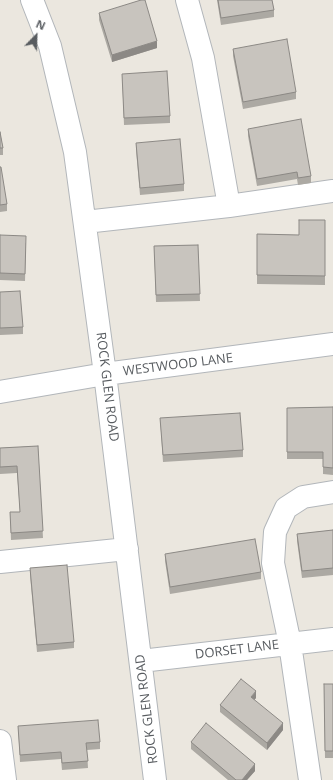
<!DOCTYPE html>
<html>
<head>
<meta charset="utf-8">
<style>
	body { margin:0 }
	#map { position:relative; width:333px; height:780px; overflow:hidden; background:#ebe7df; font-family:"Open Sans",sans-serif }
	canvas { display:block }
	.north { position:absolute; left:16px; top:16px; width:40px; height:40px; -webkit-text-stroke:3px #fff; paint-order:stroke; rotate:23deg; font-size:11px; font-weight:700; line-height:16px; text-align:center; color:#585c60 }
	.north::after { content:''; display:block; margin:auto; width:14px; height:18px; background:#585c60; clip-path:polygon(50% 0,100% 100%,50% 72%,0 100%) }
</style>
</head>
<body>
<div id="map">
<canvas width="333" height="780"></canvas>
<div class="north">N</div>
</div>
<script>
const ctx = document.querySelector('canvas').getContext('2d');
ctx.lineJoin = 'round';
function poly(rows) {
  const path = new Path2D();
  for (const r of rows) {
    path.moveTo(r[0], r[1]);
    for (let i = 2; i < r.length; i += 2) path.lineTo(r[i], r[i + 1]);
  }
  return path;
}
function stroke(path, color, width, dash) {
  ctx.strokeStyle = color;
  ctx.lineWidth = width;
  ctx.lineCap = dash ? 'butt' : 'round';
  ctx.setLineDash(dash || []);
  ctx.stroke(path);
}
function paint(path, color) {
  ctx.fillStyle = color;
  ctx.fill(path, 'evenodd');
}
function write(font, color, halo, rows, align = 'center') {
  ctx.font = font + ' "Open Sans",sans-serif';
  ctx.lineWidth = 4;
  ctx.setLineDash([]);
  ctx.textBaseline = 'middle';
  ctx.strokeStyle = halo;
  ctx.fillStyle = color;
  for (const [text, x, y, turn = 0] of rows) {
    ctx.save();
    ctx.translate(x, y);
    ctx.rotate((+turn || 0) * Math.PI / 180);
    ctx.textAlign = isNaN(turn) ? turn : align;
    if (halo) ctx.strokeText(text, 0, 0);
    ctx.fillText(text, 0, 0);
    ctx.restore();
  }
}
const minor = poly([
	[32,0,50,46,75,152,105,374,155,780],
	[187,0,203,58,229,206],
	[85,222,229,206,333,191],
	[0,392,105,374,333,344],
	[0,562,127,549],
	[141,661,333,639],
	[0,741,5,780],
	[310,780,290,644,273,563,275,532,286,508,303,497,333,492]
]);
stroke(minor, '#b2b6ba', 24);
stroke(minor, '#fff', 22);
paint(poly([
	[217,0,272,0,274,10,274,17,221,25],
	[99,13,157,48,112,62,99,20],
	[233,49,296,92,296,99,243,109,233,56],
	[122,74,170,116,170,123,124,125],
	[248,129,311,176,311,183,298,185,297,179,257,186,248,136],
	[0,132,3,148,3,155,0,155],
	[136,143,184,184,184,191,140,195,136,150],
	[0,167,7,204,7,211,0,212],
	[325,220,325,285,257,284,257,234,299,235],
	[0,235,26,243,25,281,0,280],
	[198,245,200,301,156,302,154,246],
	[0,292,23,327,23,334,0,335],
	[333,407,333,475,323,474,323,459,287,459,287,408],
	[160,418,243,450,243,457,163,462],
	[38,446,43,538,11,540,10,512,20,512,17,473,0,474,0,448],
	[333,530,333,575,302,578,297,541,297,534],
	[165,554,261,572,261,579,170,594,165,561],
	[30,568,74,642,74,648,37,652,30,575],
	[324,684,333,684,333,758,325,758],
	[256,698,254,700,283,730,267,750,220,712,220,705],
	[18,726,100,742,100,749,87,750,88,768,62,770,61,759,20,762],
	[191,742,255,771,247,780,228,780,191,749]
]), '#aca9a3');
paint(poly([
	[157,41,157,48,112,62,112,55],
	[256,691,256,698,251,704,251,697],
	[283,723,283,730,267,750,267,743],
	[255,764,255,771,247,780,242,780]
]), '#8c8985');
const building = poly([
	[141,0,145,0,157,41,112,55,99,13,141,0],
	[218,0,272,0,274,10,221,18,218,0],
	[287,39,296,92,243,102,233,49,287,39],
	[167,71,170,116,124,118,122,74,167,71],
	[301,119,311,176,298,178,297,172,257,179,248,129,301,119],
	[0,132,3,148,0,148,0,132],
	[180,139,184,184,140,188,136,143,180,139],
	[0,167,1,167,7,204,0,205,0,167],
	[299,220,325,220,325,276,257,275,257,234,299,235,299,220],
	[0,235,26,236,25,274,0,273,0,235],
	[198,245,200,294,156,295,154,246,198,245],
	[20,291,23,327,0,328,0,292,20,291],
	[333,407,333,468,323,467,323,452,287,452,287,408,333,407],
	[240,413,243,450,163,455,160,418,240,413],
	[38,446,43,531,11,533,10,512,20,512,17,466,0,467,0,448,38,446],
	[333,530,333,568,302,571,297,534,333,530],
	[255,539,261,572,170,587,165,554,255,539],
	[67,565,74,642,37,645,30,568,67,565],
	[241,679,256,691,251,697,283,723,267,743,220,705,241,679],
	[324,684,333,684,333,751,325,751,324,684],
	[98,720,100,742,86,743,88,761,62,763,61,752,20,755,18,726,98,720],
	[206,723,255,764,242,780,236,780,191,742,206,723]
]);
paint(building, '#c8c4be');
stroke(building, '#8c8985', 1);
write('13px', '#585c60', '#fff', [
	["WESTWOOD LANE",178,365,-7],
	["ROCK GLEN ROAD",107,387,83],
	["DORSET LANE",237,650,-7],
	["ROCK GLEN ROAD",147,709,-97]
]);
</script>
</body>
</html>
